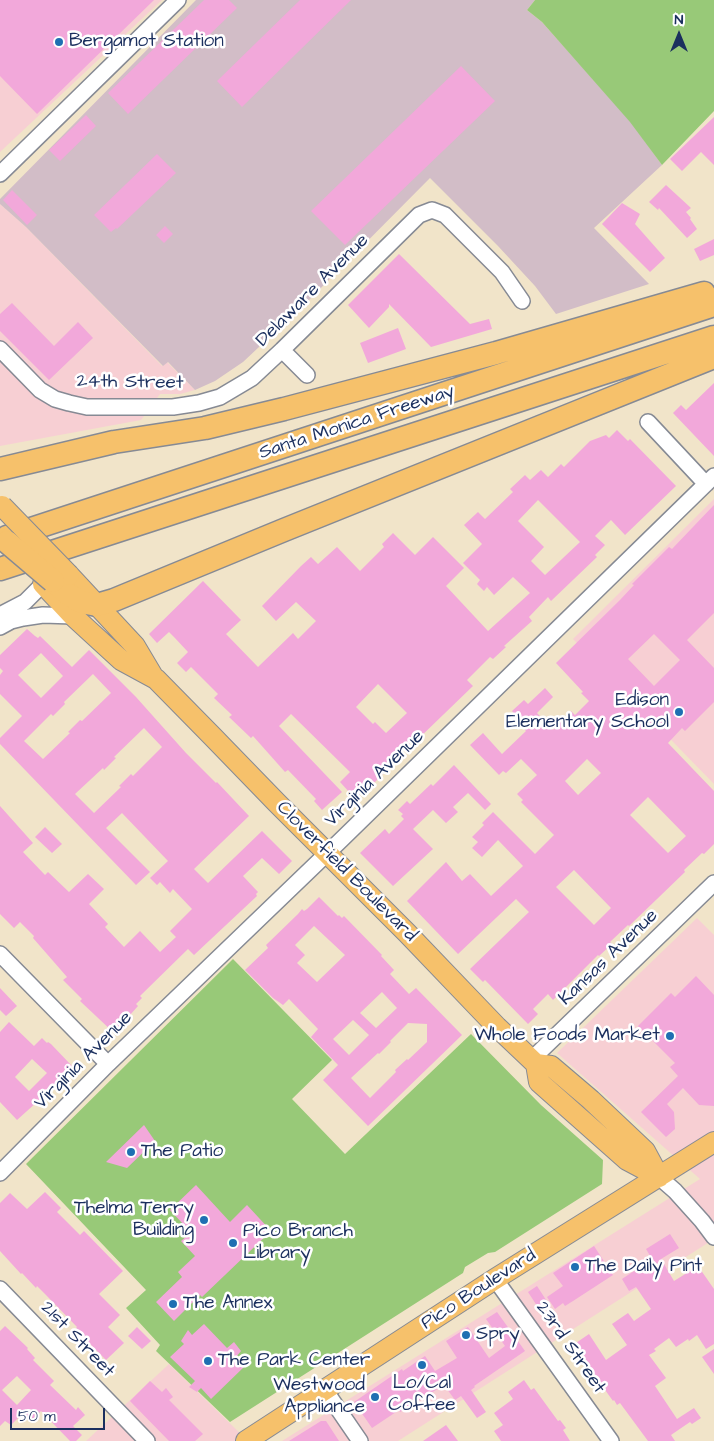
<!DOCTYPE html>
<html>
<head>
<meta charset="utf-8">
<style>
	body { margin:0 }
	#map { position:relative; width:714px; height:1441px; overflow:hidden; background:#f1e4c9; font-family:"Architects Daughter",sans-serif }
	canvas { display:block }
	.north { position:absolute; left:654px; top:10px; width:50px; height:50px; -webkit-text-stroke:4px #fff; paint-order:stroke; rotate:0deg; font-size:14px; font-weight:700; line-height:20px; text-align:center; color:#1b2f5e }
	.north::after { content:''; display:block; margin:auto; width:18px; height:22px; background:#1b2f5e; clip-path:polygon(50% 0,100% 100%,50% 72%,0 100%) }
	.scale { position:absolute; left:10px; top:1408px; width:95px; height:22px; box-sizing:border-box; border:2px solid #1b2f5e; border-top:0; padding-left:6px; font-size:15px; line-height:18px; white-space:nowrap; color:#1b2f5e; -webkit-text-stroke:4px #fff; paint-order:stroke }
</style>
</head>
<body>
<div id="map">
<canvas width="714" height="1441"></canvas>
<div class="north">N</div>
<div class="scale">50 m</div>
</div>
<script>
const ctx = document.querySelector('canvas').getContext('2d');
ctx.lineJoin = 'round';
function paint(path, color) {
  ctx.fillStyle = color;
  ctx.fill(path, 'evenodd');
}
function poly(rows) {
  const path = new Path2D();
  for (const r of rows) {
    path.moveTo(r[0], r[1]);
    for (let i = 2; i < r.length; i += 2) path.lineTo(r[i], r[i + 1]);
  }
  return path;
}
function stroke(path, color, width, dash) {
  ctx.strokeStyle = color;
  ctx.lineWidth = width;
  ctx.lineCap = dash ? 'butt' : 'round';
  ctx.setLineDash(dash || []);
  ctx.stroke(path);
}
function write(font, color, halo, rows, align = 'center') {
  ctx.font = font + ' "Architects Daughter",sans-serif';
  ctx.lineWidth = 5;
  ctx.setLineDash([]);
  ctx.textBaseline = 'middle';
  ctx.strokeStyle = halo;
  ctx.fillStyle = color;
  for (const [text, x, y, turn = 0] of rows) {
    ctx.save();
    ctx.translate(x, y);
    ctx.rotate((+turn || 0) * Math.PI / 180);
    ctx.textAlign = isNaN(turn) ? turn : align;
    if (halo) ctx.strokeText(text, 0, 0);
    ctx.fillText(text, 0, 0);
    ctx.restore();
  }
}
paint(poly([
	[0,0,162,0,0,152],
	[0,204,26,227,162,366,167,362,195,390,180,394,160,394,141,420,0,446],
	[714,499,714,784,573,639],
	[697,918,714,935,714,1239,398,1441,282,1441,700,1179,557,1053],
	[169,1364,248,1441,86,1441]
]), '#f7cfd3');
paint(poly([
	[196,0,535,0,527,10,542,22,631,122,662,165,594,228,649,284,556,314,535,286,498,246,430,178,306,303,243,362,215,381,195,390,168,362,163,366,26,227,0,204,0,199]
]), '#d2bdc7');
paint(poly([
	[535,0,714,0,714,111,662,165,630,122,542,22,527,10],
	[233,959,332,1060,292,1099,345,1154,471,1034,541,1105,603,1160,602,1184,495,1252,488,1253,465,1267,463,1273,230,1422,156,1351,160,1345,126,1308,146,1290,26,1164]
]), '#98c978');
paint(poly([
	[0,0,154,0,37,114,0,76],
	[204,0,229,0,237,8,128,114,108,93],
	[300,0,351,0,242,107,217,81],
	[461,66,495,101,345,245,311,211],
	[86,115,96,126,60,161,49,150],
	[714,117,714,165,701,152,682,171,670,159],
	[157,154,176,173,117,229,116,228,111,232,94,215],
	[666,185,691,208,686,212,691,218,690,219,697,229,687,238,659,208,658,210,649,202],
	[12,190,37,215,27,225,3,200],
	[622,203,640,214,635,224,665,258,650,272,602,224],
	[165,226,173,234,164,243,156,235],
	[714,239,714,255,700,261,694,249],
	[399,254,470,324,489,319,492,329,431,347,389,304,389,307,369,328,348,305],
	[12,303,54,346,78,322,93,338,49,380,0,331,0,314],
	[398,328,406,349,368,363,360,343],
	[714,383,714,456,673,413,681,405,686,410],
	[617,430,628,441,630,439,676,486,625,535,611,520,595,536,605,545,595,555,597,557,551,601,548,597,529,617,532,621,504,646,506,647,493,659,490,657,467,680,473,686,415,742,413,740,384,769,386,771,368,789,366,787,357,797,352,791,350,793,340,782,350,772,291,714,279,726,342,792,322,810,314,801,316,799,288,770,285,772,253,736,251,738,229,717,232,715,214,698,218,694,191,667,186,672,177,663,188,652,174,637,169,632,157,643,149,634,203,581,241,620,226,634,258,667,293,633,298,639,316,621,296,602,276,621,262,606,301,566,311,557,318,564,337,547,360,571,384,547,382,544,393,533,415,555,433,537,464,568,446,586,488,631,530,593,513,577,494,595,487,587,484,591,477,584,480,580,463,563,482,544,464,525,478,512,485,519,513,492,510,489,525,475,530,480,541,470,548,477,561,464,564,467,590,441,606,435,609,438],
	[538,500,580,542,545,575,531,561,544,547,518,521],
	[378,684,407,713,386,733,375,722,373,724,356,707],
	[714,505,714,613,687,640,714,668,714,702,685,731,682,728,668,743,714,791,714,844,704,854,702,853,684,870,685,872,629,926,628,925,610,942,612,944,599,956,598,955,553,1000,548,994,533,1009,538,1014,528,1024,485,980,483,982,470,969,529,912,516,899,458,954,407,901,446,862,462,881,470,874,491,896,523,866,498,840,482,857,472,848,478,842,472,837,484,825,482,823,493,812,535,854,554,835,521,802,523,800,517,794,537,775,521,759,506,773,503,771,499,775,470,745,483,733,502,754,526,731,516,720,518,719,512,711,524,700,528,704,545,688,553,697,537,713,553,730,571,711,575,715,589,701,581,693,583,692,556,663,620,600,634,585,632,584,669,547,672,549],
	[654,634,680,660,654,686,628,659],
	[587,759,601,773,578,795,565,781],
	[648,797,686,836,668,853,630,815],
	[574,870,611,908,594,925,556,887],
	[27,629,35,636,38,638,40,636,72,667,89,650,136,697,186,753,216,783,217,782,249,816,194,869,208,883,262,831,292,861,279,874,262,858,243,876,258,892,256,894,257,896,194,955,188,949,140,996,142,998,136,1004,138,1006,114,1033,80,1001,82,999,63,980,67,977,33,938,34,936,20,922,14,928,0,914,0,806,33,843,23,852,45,875,48,872,69,892,88,874,104,889,89,904,108,924,105,927,124,947,140,931,160,952,176,937,170,931,192,909,173,889,170,893,160,882,157,885,150,878,168,861,122,813,106,828,150,872,136,885,0,744,0,738,22,716,0,694,0,675,3,671,0,668,0,655],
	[41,653,63,676,41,698,18,675],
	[93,674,111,693,82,721,80,720,68,732,70,733,43,759,24,741,51,714,53,716,65,704,64,702],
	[144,728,162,747,133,776,131,774,119,786,121,787,94,813,75,794,103,768,104,770,116,758,114,757],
	[454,765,491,804,485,810,468,793,453,807,458,812,446,823,433,810,413,829,433,849,393,886,360,853,385,829,389,834,404,819,401,816,403,814,398,810,407,801,410,804,431,784,433,786],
	[45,827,62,844,52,853,35,837],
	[319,897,338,916,339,915,342,918,344,916,382,955,381,956,394,970,390,974,409,994,416,988,462,1035,368,1126,323,1080,338,1065,311,1037,318,1029,289,999,283,1005,273,998,245,970,268,948,266,945,298,914,302,909,304,911,307,909],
	[314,926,345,955,317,982,297,963,305,955,295,945],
	[382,992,397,1008,376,1028,360,1013],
	[353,1020,369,1035,349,1055,333,1039],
	[408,1023,427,1024,427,1042,408,1060,407,1059,395,1070,396,1072,370,1098,351,1078,378,1053,379,1054,391,1042,390,1041],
	[696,976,714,995,714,1106,699,1105,683,1088,667,1104,674,1112,675,1129,666,1137,641,1112,678,1076,670,1067,675,1063,638,1026,671,993,675,997],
	[0,988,17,1006,6,1016,0,1010],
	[9,1022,34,1046,42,1038,47,1043,48,1042,51,1044,72,1066,72,1068,67,1075,17,1120,0,1102,0,1032],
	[32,1059,47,1073,29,1091,15,1077],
	[144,1125,155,1141,127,1168,106,1162],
	[196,1185,230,1222,247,1205,271,1231,202,1297,200,1295,174,1321,156,1302,182,1277,178,1272,195,1256,181,1241,187,1236,179,1228,183,1224,170,1210],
	[45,1192,61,1208,57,1212,80,1235,84,1231,123,1271,99,1294,120,1315,108,1327,124,1343,106,1360,79,1333,76,1328,77,1327,45,1294,37,1286,36,1288,22,1273,21,1274,0,1251,0,1203,10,1193,27,1209],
	[670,1234,679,1248,661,1259,674,1281,698,1266,714,1289,714,1344,706,1349,697,1335,689,1341,688,1339,676,1347,669,1338,654,1349,656,1351,649,1355,666,1378,655,1386,677,1419,694,1408,701,1418,692,1424,690,1422,671,1435,675,1441,648,1441,620,1403,617,1405,614,1400,613,1401,573,1345,589,1334,606,1360,627,1345,612,1324,628,1313,634,1321,651,1309,636,1287,629,1291,622,1279,652,1259,646,1249],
	[594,1246,613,1275,573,1301,565,1306,563,1303,555,1309,547,1297,563,1286,553,1273],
	[537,1286,550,1306,541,1312,528,1292],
	[497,1312,525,1351,474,1386,475,1387,471,1390,486,1412,477,1418,461,1396,455,1400,444,1385,400,1412,399,1410,372,1428,354,1402,402,1369,403,1371,425,1356,435,1371,457,1358,446,1341,468,1327,489,1358,505,1346,486,1319],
	[204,1324,227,1348,234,1342,241,1351,236,1357,245,1366,211,1399,201,1388,197,1392,189,1387,195,1381,170,1357,184,1344,181,1341,188,1330,192,1335],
	[5,1326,28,1348,27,1349,35,1358,33,1360,54,1381,50,1385,76,1410,78,1407,85,1415,73,1426,82,1435,76,1441,70,1441,41,1411,31,1421,23,1413,11,1425,5,1421,0,1426,0,1331],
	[17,1376,31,1390,17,1405,2,1390],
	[137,1327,151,1341,142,1349,128,1336],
	[714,1349,714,1374,702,1357],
	[524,1380,531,1390,534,1388,558,1421,560,1420,566,1428,563,1430,570,1441,501,1441,494,1431,503,1425,494,1413,513,1399,508,1392],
	[150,1381,162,1392,166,1388,173,1397,169,1400,203,1434,195,1441,169,1441,130,1401],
	[321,1421,326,1421,339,1441,289,1441],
	[446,1425,458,1441,423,1441]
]), '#f2a8da');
const minor = poly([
	[0,174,178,0],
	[0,349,40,390,55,399,69,403,87,407,173,407,199,403,220,397,252,378,282,350,419,215,432,210,445,215,502,272,522,301],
	[282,350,307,375],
	[648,422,706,484],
	[0,615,25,602,43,584],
	[0,627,11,621,23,618,43,615,73,616],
	[0,954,108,1064],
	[531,1060,714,883],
	[0,1173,108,1064,341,840,714,476],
	[659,1177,675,1191,702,1221,714,1237],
	[495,1279,611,1441],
	[0,1289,147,1441],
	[325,1390,360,1441]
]);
const major = poly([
	[69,575,135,646,154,678],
	[43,584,73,616,121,660,156,679,213,737,277,803,407,933,497,1027,536,1064,539,1082,627,1160,659,1177],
	[536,1064,551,1066,591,1100,645,1151,659,1177],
	[246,1441,495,1279,714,1142]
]);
const highway = poly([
	[0,469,114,442,205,428,284,409,496,353,704,293],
	[7,537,714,305],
	[0,569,714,337],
	[53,581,68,594,81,602,97,605,114,600,284,530,714,357]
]);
stroke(minor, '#868a94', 18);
stroke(major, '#868a94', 22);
stroke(highway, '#868a94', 25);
stroke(minor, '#fff', 15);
stroke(major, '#f6c16b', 20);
stroke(highway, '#f6c16b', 22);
const majorBridge = poly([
	[2,506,69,575]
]);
const highwayBridge = poly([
	[7,542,53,581]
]);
stroke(majorBridge, '#868a94', 22, []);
stroke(highwayBridge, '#868a94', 25, []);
stroke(majorBridge, '#f6c16b', 20);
stroke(highwayBridge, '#f6c16b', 22);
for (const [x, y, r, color] of [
	[59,42,5,"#1f6fb2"],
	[679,712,5,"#1f6fb2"],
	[670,1036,5,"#1f6fb2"],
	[131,1152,5,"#1f6fb2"],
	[204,1220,5,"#1f6fb2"],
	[233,1243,5,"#1f6fb2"],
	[575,1267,5,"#1f6fb2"],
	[173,1304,5,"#1f6fb2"],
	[466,1335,5,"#1f6fb2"],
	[208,1361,5,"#1f6fb2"],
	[422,1365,5,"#1f6fb2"],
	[375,1397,5,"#1f6fb2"]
]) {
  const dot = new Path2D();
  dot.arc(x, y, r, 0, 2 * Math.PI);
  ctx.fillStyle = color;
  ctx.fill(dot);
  stroke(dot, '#fff', 2);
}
write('19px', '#1b2f5e', '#fff', [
	["Bergamot Station",69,42],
	["Edison",669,701,"right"],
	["Elementary School",669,723,"right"],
	["Whole Foods Market",660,1036,"right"],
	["The Patio",141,1152],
	["Thelma Terry",194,1209,"right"],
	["Building",194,1231,"right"],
	["Pico Branch",243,1232],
	["Library",243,1254],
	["The Daily Pint",585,1267],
	["The Annex",183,1304],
	["Spry",476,1335],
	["The Park Center",218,1361],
	["Lo/Cal",422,1384,"center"],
	["Coffee",422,1406,"center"],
	["Westwood",365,1386,"right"],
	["Appliance",365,1408,"right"]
], 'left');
write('19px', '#1b2f5e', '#fff', [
	["Delaware Avenue",313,291,-45],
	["24th Street",130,383,1],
	["Santa Monica Freeway",357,423,-18],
	["Virginia Avenue",375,779,-44],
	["Cloverfield Boulevard",346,872,45],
	["Kansas Avenue",609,958,-44],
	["Virginia Avenue",84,1061,-45],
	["Pico Boulevard",479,1290,-33],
	["21st Street",77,1340,46],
	["23rd Street",570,1348,55]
]);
</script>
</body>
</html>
